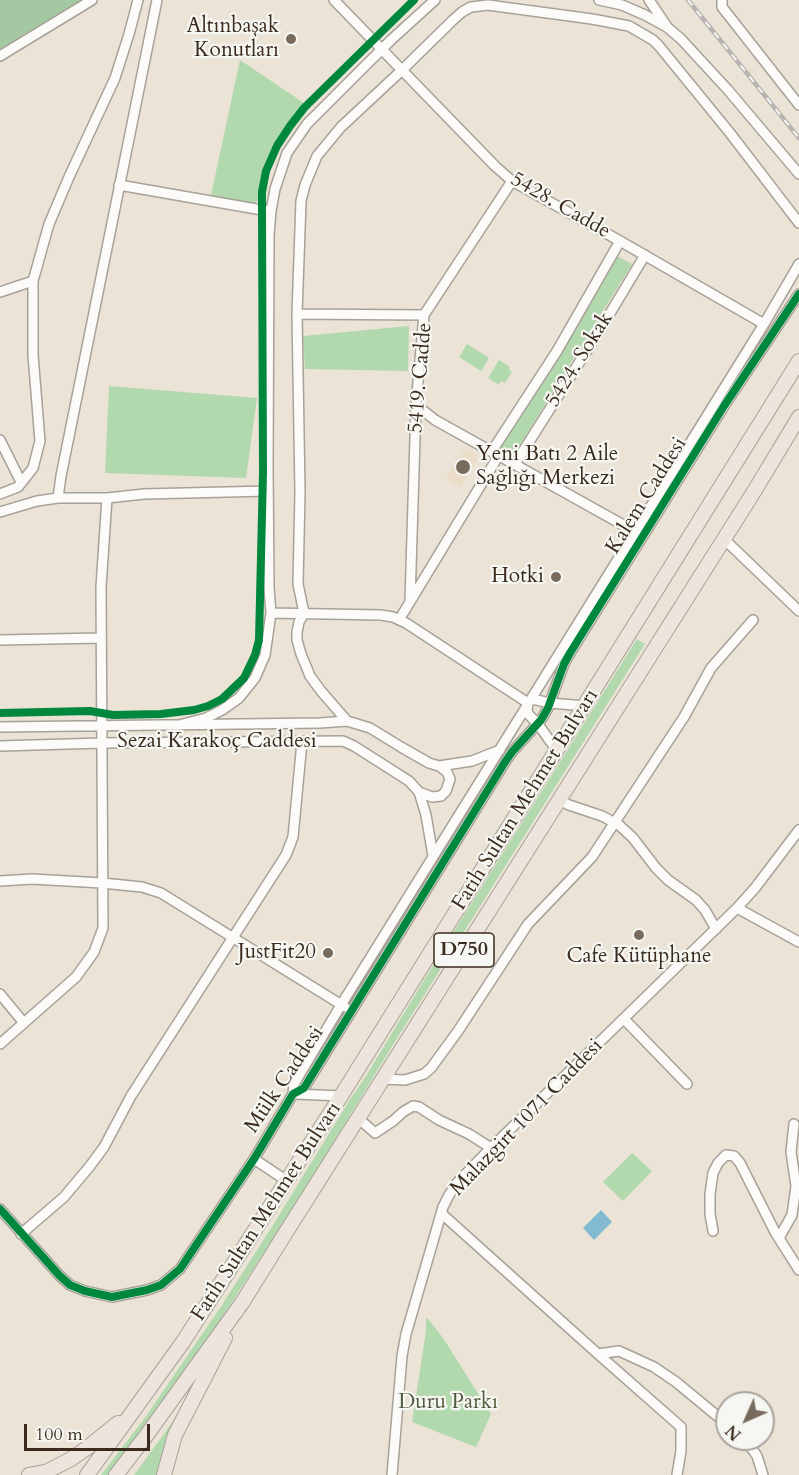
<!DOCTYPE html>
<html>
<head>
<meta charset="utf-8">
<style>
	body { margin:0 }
	#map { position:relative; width:799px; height:1475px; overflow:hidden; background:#eae3d6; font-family:Cardo,serif }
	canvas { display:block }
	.north { position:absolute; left:715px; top:1391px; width:60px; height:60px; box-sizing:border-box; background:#f6f6f2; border:2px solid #aba49d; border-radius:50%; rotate:225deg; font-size:16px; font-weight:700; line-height:24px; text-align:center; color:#3b2a1e }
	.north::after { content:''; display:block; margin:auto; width:21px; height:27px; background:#786b5e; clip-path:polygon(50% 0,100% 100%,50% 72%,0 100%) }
	.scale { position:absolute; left:24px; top:1424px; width:126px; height:27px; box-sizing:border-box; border:3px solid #3b2a1e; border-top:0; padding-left:8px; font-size:18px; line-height:21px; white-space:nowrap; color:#3b2a1e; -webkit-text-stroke:4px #f6f6f2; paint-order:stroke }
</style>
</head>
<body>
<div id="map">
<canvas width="799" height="1475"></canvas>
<div class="north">N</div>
<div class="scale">100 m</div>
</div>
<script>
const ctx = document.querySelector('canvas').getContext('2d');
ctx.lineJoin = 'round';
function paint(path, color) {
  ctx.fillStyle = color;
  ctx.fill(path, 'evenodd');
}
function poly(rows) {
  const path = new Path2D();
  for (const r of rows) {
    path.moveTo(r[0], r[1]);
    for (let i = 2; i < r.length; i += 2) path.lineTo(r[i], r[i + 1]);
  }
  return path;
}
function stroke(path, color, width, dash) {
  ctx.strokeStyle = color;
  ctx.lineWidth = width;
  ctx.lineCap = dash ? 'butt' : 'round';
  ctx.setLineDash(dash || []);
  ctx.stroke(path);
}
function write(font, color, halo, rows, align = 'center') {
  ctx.font = font + ' Cardo,serif';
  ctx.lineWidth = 4.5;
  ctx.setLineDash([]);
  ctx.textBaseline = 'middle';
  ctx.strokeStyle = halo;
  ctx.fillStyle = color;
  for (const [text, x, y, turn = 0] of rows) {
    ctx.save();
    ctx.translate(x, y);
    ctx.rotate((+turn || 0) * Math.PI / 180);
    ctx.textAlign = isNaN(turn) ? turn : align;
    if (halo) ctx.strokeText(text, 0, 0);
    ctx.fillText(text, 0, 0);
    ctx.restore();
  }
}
paint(poly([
	[466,448,479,456,460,488,446,478]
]), '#ebddc7');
paint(poly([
	[240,60,310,107,281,145,269,172,264,195,254,204,211,195],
	[617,256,632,264,513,456,500,448],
	[409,326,408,371,305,369,303,336],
	[467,344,489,358,481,371,459,357],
	[499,360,510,367,509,370,512,372,505,383,501,381,499,385,488,378],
	[109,386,257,398,246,478,105,473],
	[637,639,645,644,396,1040,308,1184,225,1313,170,1394,130,1448,109,1475,101,1475,144,1419,220,1308,273,1225,349,1101,366,1076,441,952],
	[632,1153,652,1171,623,1201,603,1182],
	[426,1318,428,1319,443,1338,491,1414,476,1447,412,1422,426,1331],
	[185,1403,160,1475,134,1475,164,1434]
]), '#b2d8ae');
paint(poly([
	[0,0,94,0,0,57]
]), '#a4c8a2');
paint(poly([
	[601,1210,612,1222,594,1240,583,1228]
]), '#82bad2');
const minor = poly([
	[334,0,495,166,512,181,620,241,764,324],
	[599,0,622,5,645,15,667,27,681,39,728,90,799,174],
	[649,0,666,25],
	[722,0,722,7,799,105],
	[0,56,92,0],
	[119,185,262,210,271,211],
	[0,292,33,281],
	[297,314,424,315],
	[416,405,435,420,634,531],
	[0,440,21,482],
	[492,451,557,351,620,241],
	[515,464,603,325,645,255],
	[0,494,18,487,33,468,40,441,33,355,33,281,49,224,69,177,115,78,129,34,138,0],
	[58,498,61,476,157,0],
	[0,512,37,501,58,498,107,498,144,494,268,491],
	[724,539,799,611],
	[410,601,416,405,424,315,512,181],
	[271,613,381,615,393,617,406,623,528,703],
	[399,620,499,455],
	[0,640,101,638],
	[528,703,532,699,550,703,585,706],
	[528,703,527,709,528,714,538,724,557,751],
	[347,721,321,691,310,676,301,654,297,640,297,632,299,622,304,613,298,584,300,492,297,314,301,201,305,185,317,156,341,127,401,71,453,20,462,12,471,7,488,5,592,19,629,26,653,40,659,46,730,133,799,223],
	[179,725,206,718,222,710,239,698,255,678,265,655,271,613,269,588,268,467,269,235,271,211,275,189,287,153,307,124,391,40,435,0],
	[0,727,320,723,347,721,370,728,401,747,429,763,439,766,447,772,450,779,446,791,441,796,432,797,419,792],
	[0,746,102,743,343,741,354,746,409,781,419,792,426,815,433,856],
	[439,766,472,761,500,750],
	[559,800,569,805,602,816,619,825,633,838,656,868,668,880,696,900,705,910,716,929],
	[0,881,32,879,102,883,142,887,161,893,345,1007],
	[737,908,799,942],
	[0,994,24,1023],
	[624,1019,687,1084],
	[0,1044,76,977,94,952,103,928,101,587,107,498],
	[382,1079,405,1080,424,1074,431,1068,458,1031,528,924,592,857,684,717,711,668,753,620],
	[293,1094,294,1084,341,1005,764,324,799,264],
	[296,1094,341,1096],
	[358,1118,375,1133,393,1121,403,1112,413,1106,419,1107,439,1120,469,1134,491,1148],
	[254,1159,287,1181],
	[0,1209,59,1275,70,1285,85,1291,112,1297,147,1290,161,1285,180,1269,254,1159,293,1094,304,1088,505,762,512,752,541,720,548,708,564,664,570,653,724,406,799,294],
	[441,1213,598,1354,681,1427,681,1451,677,1475],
	[713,1231,710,1214,710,1194,713,1173,718,1163,726,1155,734,1156,740,1163,775,1232,799,1270],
	[21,1234,64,1197,90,1166,104,1147,131,1096,286,855,293,837,302,742],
	[779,1238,792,1215,796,1186,791,1152,794,1124],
	[598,1354,619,1351,654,1367,676,1382,727,1424],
	[742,1439,753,1450,757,1456,763,1475],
	[392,1475,402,1356,406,1334,443,1207,449,1195,457,1183,493,1146,737,908,755,888,799,830]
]);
const highway = poly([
	[29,1475,46,1472,71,1459,87,1448,118,1423],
	[87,1475,183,1342,341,1096,799,361],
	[116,1475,143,1440,242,1303,283,1237,755,490,799,417],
	[164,1475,175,1435,225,1338]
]);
stroke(minor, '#a7a198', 12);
stroke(highway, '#a7a198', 16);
stroke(minor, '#fcfbf9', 9);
stroke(highway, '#ede5dd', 14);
const rail = poly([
	[688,0,799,138]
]);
stroke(rail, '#b6b3b0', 4.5);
stroke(rail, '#f6f6f2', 2, [7]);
stroke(poly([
	[0,713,90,711,113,715,161,714,194,710,208,706,222,699,244,678,255,655,259,640,263,473,262,210,262,192,266,171,277,146,290,126,304,108,414,0],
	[0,1209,59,1275,70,1285,85,1291,112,1297,147,1290,161,1285,180,1269,254,1159,293,1094,304,1088,505,762,512,752,541,720,548,708,564,664,570,653,724,406,799,294]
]), '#00873e', 8);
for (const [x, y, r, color] of [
	[291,39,6,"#786b5e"],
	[463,467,8,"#786b5e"],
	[556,577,6,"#786b5e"],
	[639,935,6,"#786b5e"],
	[328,953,6,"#786b5e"]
]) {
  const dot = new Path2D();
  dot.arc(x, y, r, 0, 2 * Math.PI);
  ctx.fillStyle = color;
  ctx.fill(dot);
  stroke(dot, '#f6f6f2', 2);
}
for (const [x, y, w] of [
	[464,950,60]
]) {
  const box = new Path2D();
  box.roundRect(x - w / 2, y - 17, w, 34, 4.5);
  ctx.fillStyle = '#f6f6f2';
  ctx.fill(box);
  stroke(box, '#3b2a1e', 1.5);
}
write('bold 20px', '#3b2a1e', null, [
	["D750",464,950]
]);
write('21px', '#3b2a1e', '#f6f6f2', [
	["Altınbaşak",279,27],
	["Konutları",279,51],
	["Yeni Batı 2 Aile",476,455,"left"],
	["Sağlığı Merkezi",476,479,"left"],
	["Hotki",544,577],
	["JustFit20",316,953],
	["Cafe Kütüphane",639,957,"center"]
], 'right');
write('21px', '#3b2a1e', '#f6f6f2', [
	["5428. Cadde",560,206,30],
	["5424. Sokak",580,360,-58],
	["5419. Cadde",421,378,-85],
	["Kalem Caddesi",647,496,-58],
	["Sezai Karakoç Caddesi",217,742],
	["Fatih Sultan Mehmet Bulvarı",526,800,-58],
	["Mülk Caddesi",285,1080,-56],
	["Malazgirt 1071 Caddesi",527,1118,-46],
	["Fatih Sultan Mehmet Bulvarı",267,1212,-57]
]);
write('21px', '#515c3f', '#f6f6f2', [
	["Duru Parkı",448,1403]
]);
</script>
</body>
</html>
